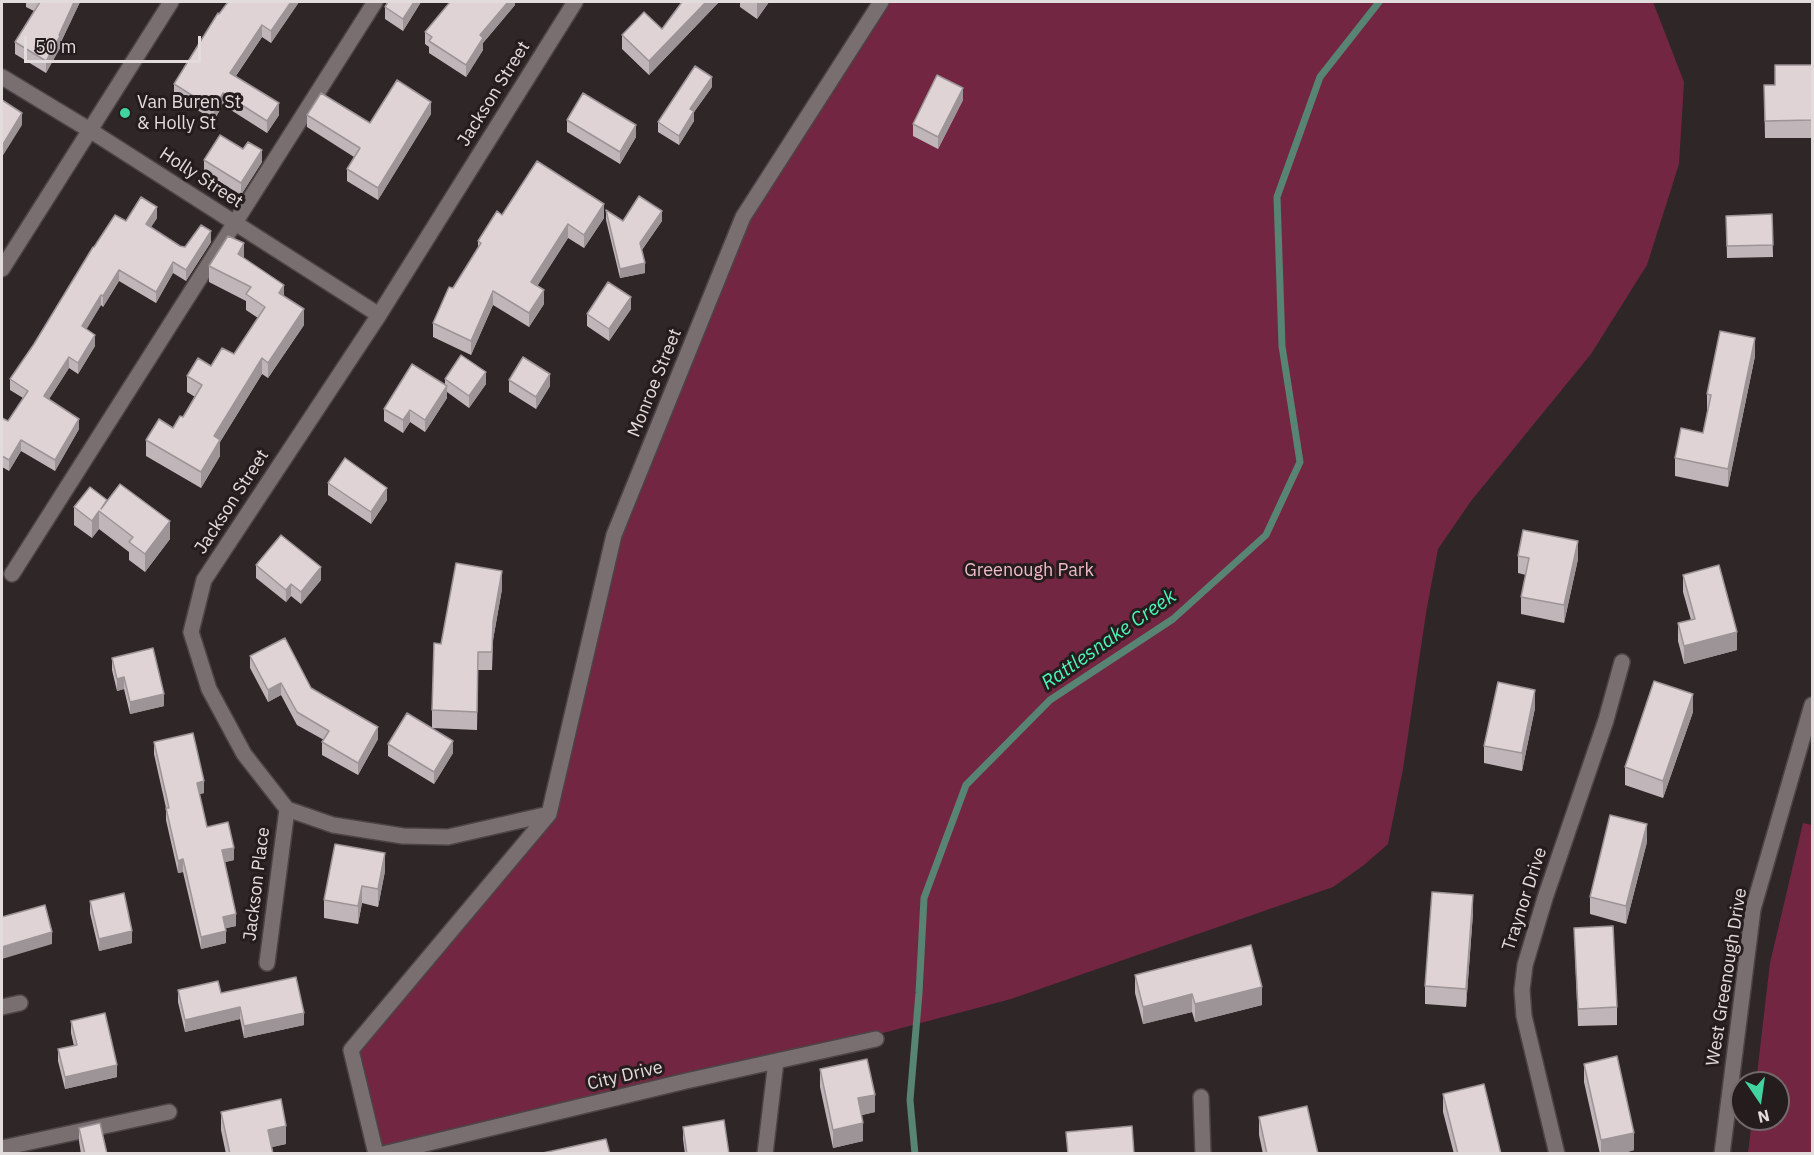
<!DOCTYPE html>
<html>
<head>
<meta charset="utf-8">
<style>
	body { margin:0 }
	#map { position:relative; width:1814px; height:1155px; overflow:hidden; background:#2f2628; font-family:"IBM Plex Sans",sans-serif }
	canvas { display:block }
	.frame { position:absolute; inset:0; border:3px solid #e2dcdd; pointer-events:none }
	.north { position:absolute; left:1730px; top:1071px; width:60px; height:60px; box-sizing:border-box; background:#251c1e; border:2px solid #71696a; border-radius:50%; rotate:167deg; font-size:16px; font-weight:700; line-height:24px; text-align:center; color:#e2dcdd }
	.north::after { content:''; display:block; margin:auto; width:21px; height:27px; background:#41d4a1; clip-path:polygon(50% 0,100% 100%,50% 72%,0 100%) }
	.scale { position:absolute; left:24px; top:36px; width:177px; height:27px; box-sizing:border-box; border:3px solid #e2dcdd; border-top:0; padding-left:8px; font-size:18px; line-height:21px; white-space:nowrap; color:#e2dcdd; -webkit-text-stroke:4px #251c1e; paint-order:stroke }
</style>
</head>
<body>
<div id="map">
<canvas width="1814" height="1155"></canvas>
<div class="frame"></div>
<div class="north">N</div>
<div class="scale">50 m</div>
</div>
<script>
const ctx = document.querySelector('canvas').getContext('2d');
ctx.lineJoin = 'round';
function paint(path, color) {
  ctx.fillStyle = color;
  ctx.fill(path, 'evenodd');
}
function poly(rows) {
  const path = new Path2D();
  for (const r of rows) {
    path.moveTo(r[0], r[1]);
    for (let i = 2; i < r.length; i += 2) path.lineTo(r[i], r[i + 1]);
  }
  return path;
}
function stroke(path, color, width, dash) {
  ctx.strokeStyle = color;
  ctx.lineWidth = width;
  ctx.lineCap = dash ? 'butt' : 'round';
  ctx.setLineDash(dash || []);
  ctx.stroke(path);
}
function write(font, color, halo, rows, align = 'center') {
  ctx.font = font + ' "IBM Plex Sans",sans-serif';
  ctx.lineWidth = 6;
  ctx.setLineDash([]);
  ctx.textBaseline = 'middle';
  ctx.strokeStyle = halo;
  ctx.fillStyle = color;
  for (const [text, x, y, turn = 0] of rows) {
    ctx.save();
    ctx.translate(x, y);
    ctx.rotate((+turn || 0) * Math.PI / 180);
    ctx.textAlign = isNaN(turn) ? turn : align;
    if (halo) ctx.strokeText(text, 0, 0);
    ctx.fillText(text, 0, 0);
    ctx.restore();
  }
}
paint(poly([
	[881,2,1653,2,1684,82,1679,164,1647,265,1591,354,1471,501,1438,549,1426,613,1403,769,1388,844,1364,865,1333,887,1011,999,883,1033,786,1052,383,1153,351,1050,549,814,614,535,743,217],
	[1803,823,1812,825,1812,1153,1748,1153,1752,1119,1778,1119,1778,1083,1756,1083,1770,963]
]), '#732642');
stroke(poly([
	[915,1154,910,1100,919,993,924,898,966,785,1050,700,1173,619,1266,535,1300,462,1282,346,1277,197,1320,77,1379,2]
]), '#578473', 7);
const minor = poly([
	[2,77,88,129,379,315],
	[2,269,171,2],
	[12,574,375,2],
	[549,814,448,837,403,836,333,825,287,809,244,754,209,689,191,632,204,580,379,315,575,2],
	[267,963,287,809],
	[2,1007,20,1003],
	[1201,1097,1203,1154],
	[2,1148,169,1112],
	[376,1154,351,1050,549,814,614,535,743,217,881,2],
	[383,1154,686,1081,876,1039],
	[765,1154,776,1061],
	[1557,1154,1524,1016,1522,990,1525,965,1545,898,1606,720,1622,662],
	[1722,1154,1753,909,1812,705]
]);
stroke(minor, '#4c4446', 18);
stroke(minor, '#796e70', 15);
paint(poly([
	[26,2,80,2,60,44,60,48,46,73,15,54,15,42,34,11,26,7],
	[299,2,271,43,262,37,236,76,279,115,267,133,223,105,214,120,174,96,174,84,219,14],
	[388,2,421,2,403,31,385,19,385,7],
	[515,2,515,5,483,43,483,50,466,77,429,53,429,47,425,44,425,32],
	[682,2,719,2,649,75,622,49,622,35,662,29],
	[740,2,769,2,757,19,740,7],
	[1812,65,1812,138,1765,138,1764,85,1775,85],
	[712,87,694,112,694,121,679,145,658,132,658,122],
	[963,100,938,149,913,136,913,124],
	[431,114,378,200,347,181,347,169,354,157,307,127,307,115,370,123],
	[567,120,636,137,620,164,567,132],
	[243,149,262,162,241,195,204,172,204,160],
	[606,210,623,221,662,221,642,250,645,273,620,278,606,220],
	[1772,214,1773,257,1727,258,1726,216],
	[502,215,604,218,584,248,568,238,537,286,544,304,529,327,493,305,471,355,433,337,433,323,453,288,478,248,478,241],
	[157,218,151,227,180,246,185,247,211,242,186,281,173,273,156,303,119,281,103,307,101,305,86,329,95,346,78,374,69,368,49,399,79,429,55,471,21,451,9,471,2,467,2,418,8,421,23,398,10,390,10,379,34,344,94,247,126,221],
	[244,258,284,296,304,325,268,378,262,374,220,442,220,456,201,488,146,456,146,440,173,428,183,417,195,397,187,392,187,376,211,366,234,354,258,318,246,310,246,301,209,282,209,266],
	[631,309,609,341,587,326,587,314],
	[1755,356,1728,487,1675,476,1675,458,1703,433,1707,412,1707,394],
	[445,379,486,384,469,408,447,392,447,398,425,432,410,422,403,433,384,421,384,409,445,384],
	[509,380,550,386,536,409,509,392],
	[328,483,387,500,371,524,328,495],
	[107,500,170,539,145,572,129,560,129,552,99,529,92,538,74,525,74,507],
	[1518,556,1578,559,1564,623,1521,614,1521,597,1526,575,1518,573],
	[256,565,321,580,301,604,291,596,286,602,256,578],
	[1683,575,1737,650,1684,664,1678,641,1678,623,1691,620,1683,592],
	[502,589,493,640,492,670,478,670,477,730,432,728,432,710,441,644],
	[250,656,311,688,378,739,358,775,322,755,322,742,324,740,297,725,281,695,268,702,250,668],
	[112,658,164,706,130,714,124,689,117,691,112,670],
	[1535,708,1522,771,1484,763,1484,746],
	[1693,712,1663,798,1625,785,1625,767],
	[154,742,204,793,199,794,207,827,234,860,225,862,236,926,226,928,226,943,201,949,183,872,178,873,166,820,166,808,154,754],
	[388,744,453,753,434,784,388,756],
	[1647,842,1626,924,1590,914,1590,897],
	[385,871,378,907,362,903,358,924,324,918,324,900],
	[90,901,132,943,99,951,90,913],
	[1473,913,1466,1007,1425,1004,1425,986],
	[1574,928,1617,1007,1617,1025,1578,1026],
	[1135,975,1262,1005,1195,1022,1192,1012,1143,1024,1135,993],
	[178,990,221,993,304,1025,244,1038,240,1019,185,1032,178,1002],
	[71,1021,117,1077,65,1089,58,1061,58,1049,74,1046,71,1033],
	[1584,1064,1634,1150,1621,1154,1600,1154,1584,1082],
	[820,1069,875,1112,862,1115,863,1141,833,1148,820,1087],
	[1443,1094,1501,1154,1454,1154,1443,1112],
	[221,1112,286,1144,272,1147,273,1154,226,1154,221,1130],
	[1259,1117,1318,1154,1263,1154,1259,1135],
	[683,1127,729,1154,685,1154,683,1139],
	[79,1128,107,1154,81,1154,79,1141]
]), '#c0b5b8');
paint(poly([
	[74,2,80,2,60,44,60,48,46,73,46,61,59,35],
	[291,2,299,2,271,43,271,31],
	[414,2,421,2,403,31,403,19],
	[508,2,515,2,515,5,483,43,483,50,466,77,466,65,480,35],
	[706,2,719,2,649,75,649,61],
	[757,2,769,2,757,19],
	[262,25,262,37,230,84,230,73],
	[712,77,712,87,694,112,694,121,679,145,679,136,690,109],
	[963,88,963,100,938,149,938,137],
	[223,93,223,105,214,120,214,109],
	[431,102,431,114,378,200,378,188],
	[279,103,279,115,267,133,267,121],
	[22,113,22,125,2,157,2,146],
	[636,125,636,137,620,164,620,152],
	[262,150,262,162,241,195,241,183],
	[604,204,604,218,584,248,584,235],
	[157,207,157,218,146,235,146,224],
	[662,211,662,221,640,252,640,243],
	[568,224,568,238,531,296,531,282],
	[211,231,211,242,186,281,186,270],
	[244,243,244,259,238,254],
	[173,262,173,273,156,303,156,292],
	[645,263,645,273,620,278,620,269],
	[119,270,119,281,103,307,103,296],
	[284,285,284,300,279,293],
	[544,290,544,304,529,327,529,313],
	[493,291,493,305,471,355,471,341],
	[101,295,101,305,82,337,82,326],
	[631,297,631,309,609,341,609,329],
	[304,309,304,325,268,378,268,363],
	[95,335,95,346,78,374,78,363],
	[1755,338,1755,356,1728,487,1728,469],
	[69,357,69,368,44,407,44,396],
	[262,358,262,374,220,442,220,456,201,488,201,472,214,436],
	[486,372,486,384,469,408,469,396],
	[550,374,550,386,536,409,536,397],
	[447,386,447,398,425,432,425,420],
	[410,410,410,422,403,433,403,420],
	[79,419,79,429,55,471,55,460],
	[21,440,21,451,9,471,9,460],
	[387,488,387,500,371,524,371,512],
	[99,511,99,529,92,538,92,521],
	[170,521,170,539,145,572,145,554],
	[1578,541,1578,559,1564,623,1564,605],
	[321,567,321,580,301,604,301,592],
	[502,571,502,589,493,640,492,670,493,622],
	[291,584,291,596,286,602,286,590],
	[1737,632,1737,650,1684,664,1684,646],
	[124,677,124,689,117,691,117,679],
	[281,683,281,695,268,702,268,690],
	[1535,690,1535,708,1522,771,1522,753],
	[164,694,164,706,130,714,130,702],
	[1693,694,1693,712,1663,798,1663,781],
	[378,727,378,739,358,775,358,763],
	[453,741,453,753,434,784,434,772],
	[204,781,204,793,197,795,197,783],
	[1647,824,1647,842,1626,924,1626,906],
	[234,848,234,860,222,863,222,850],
	[385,853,385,871,378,907,378,889],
	[183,859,183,872,178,873,178,861],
	[362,886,362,903,358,924,358,906],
	[1473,895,1473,913,1466,1007,1466,989],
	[236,914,236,926,223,929,223,917],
	[132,931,132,943,99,951,99,939],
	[226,931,226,943,201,949,201,937],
	[52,932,52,944,2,959,2,947],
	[1262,987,1262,1005,1195,1022,1195,1004],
	[1192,994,1192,1012,1143,1024,1143,1007],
	[240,1007,240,1019,185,1032,185,1020],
	[304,1013,304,1025,244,1038,244,1026],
	[117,1065,117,1077,65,1089,65,1077],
	[875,1095,875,1112,858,1116,858,1098],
	[863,1123,863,1141,833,1148,833,1130],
	[286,1126,286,1144,268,1148,268,1130],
	[1634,1133,1634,1150,1621,1154,1601,1154,1601,1140]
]), '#9c9496');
const building = poly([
	[40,2,74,2,59,35,60,36,46,61,15,42,40,2],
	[228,2,291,2,271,31,262,25,230,73,279,103,267,121,223,93,214,109,174,84,218,13,219,14,228,2],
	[388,2,414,2,403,19,385,7,388,2],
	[450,2,508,2,480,35,483,38,466,65,429,41,432,37,425,32,450,2],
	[682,2,706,2,649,61,622,35,644,12,662,29,682,2],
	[1775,65,1812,65,1812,120,1765,121,1764,85,1775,85,1775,65],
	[695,66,712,77,690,109,694,111,679,136,658,122,695,66],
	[937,75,963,88,938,137,913,124,937,75],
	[397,80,431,102,378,188,347,169,360,148,307,115,321,93,370,123,397,80],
	[583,93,636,125,620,152,567,120,583,93],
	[2,100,22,113,2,146,2,100],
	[220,135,243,149,248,142,262,150,241,183,204,160,220,135],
	[537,161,604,204,584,235,568,224,531,282,544,290,529,313,493,291,471,341,433,323,449,287,453,288,481,243,478,241,497,211,502,215,537,161],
	[639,196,662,211,640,243,645,263,620,269,606,210,623,221,639,196],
	[141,197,157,207,146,224,180,246,185,247,201,225,211,231,186,270,173,262,156,292,119,270,103,296,101,295,82,326,95,335,78,363,69,357,44,396,79,419,55,460,21,440,9,460,2,456,2,418,8,421,28,391,10,379,34,344,93,247,94,247,115,215,126,221,141,197],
	[1772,214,1773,245,1727,246,1726,216,1772,214],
	[228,236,244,243,238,254,284,285,279,293,304,309,268,363,262,358,214,436,220,440,201,472,146,440,159,419,173,428,180,416,183,417,202,385,187,376,198,358,211,366,222,348,234,354,265,307,246,294,251,287,209,266,228,236],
	[608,282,631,297,609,329,587,314,608,282],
	[1720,331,1755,338,1728,469,1675,458,1681,428,1703,433,1711,395,1707,394,1720,331],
	[461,355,486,372,469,396,445,379,461,355],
	[523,357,550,374,536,397,509,380,523,357],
	[412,364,447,386,425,420,410,410,403,420,384,409,412,364],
	[345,458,387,488,371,512,328,483,345,458],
	[120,484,170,521,145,554,129,542,133,537,99,511,92,521,74,507,90,487,107,500,101,509,120,484],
	[1523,530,1578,541,1564,605,1521,597,1529,558,1518,556,1523,530],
	[281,535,321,567,301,592,291,584,286,590,256,565,281,535],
	[456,563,502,571,493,622,492,652,478,652,477,712,432,710,434,643,441,644,456,563],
	[1719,565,1737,632,1684,646,1678,623,1695,619,1683,575,1719,565],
	[285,638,311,688,378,727,358,763,322,742,329,731,297,712,281,683,268,690,250,656,285,638],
	[153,648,164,694,130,702,124,677,117,679,112,658,153,648],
	[1654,681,1693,694,1663,781,1625,767,1654,681],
	[1498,682,1535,690,1522,753,1484,746,1498,682],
	[407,713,453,741,434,772,388,744,407,713],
	[193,733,204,781,197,783,207,827,228,822,234,848,222,850,236,914,223,917,226,931,201,937,183,859,178,861,166,808,169,808,154,742,193,733],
	[1610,815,1647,824,1626,906,1590,897,1610,815],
	[335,844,385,853,378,889,362,886,358,906,324,900,335,844],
	[1432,892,1473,895,1466,989,1425,986,1432,892],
	[124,893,132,931,99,939,90,901,124,893],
	[45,905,52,932,2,947,2,917,45,905],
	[1613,926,1617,1007,1578,1009,1574,928,1613,926],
	[1251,945,1262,987,1195,1004,1192,994,1143,1007,1135,975,1251,945],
	[296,977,304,1013,244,1026,240,1007,185,1020,178,990,218,981,221,993,296,977],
	[105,1013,117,1065,65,1077,58,1049,77,1045,71,1021,105,1013],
	[1617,1056,1634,1133,1601,1140,1584,1064,1617,1056],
	[867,1059,875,1095,858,1098,863,1123,833,1130,820,1069,867,1059],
	[1484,1084,1501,1154,1458,1154,1443,1094,1484,1084],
	[281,1099,286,1126,268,1130,273,1154,230,1154,221,1112,281,1099],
	[1307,1106,1318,1154,1267,1154,1259,1117,1307,1106],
	[724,1120,729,1154,687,1154,683,1127,724,1120],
	[100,1123,107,1154,85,1154,79,1128,100,1123],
	[1132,1126,1134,1154,1068,1154,1066,1132,1132,1126],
	[606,1139,610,1154,543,1153,606,1139]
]);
paint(building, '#dfd3d6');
stroke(building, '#9c9496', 1.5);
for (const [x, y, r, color] of [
	[125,113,6,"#41d4a1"]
]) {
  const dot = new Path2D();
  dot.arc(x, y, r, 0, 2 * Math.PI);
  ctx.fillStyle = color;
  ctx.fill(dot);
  stroke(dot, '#251c1e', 2);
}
write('18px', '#e2dcdd', '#251c1e', [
	["Jackson Street",494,94,-58],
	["Holly Street",201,178,33],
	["Monroe Street",655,383,-68],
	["Jackson Street",232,502,-57],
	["Jackson Place",257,884,-83],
	["Traynor Drive",1525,899,-72],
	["West Greenough Drive",1727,977,-81],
	["City Drive",625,1076,-13]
]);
write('18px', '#e2dcdd', '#251c1e', [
	["Van Buren St",137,103],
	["& Holly St",137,124]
], 'left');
write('18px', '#efbac8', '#251c1e', [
	["Greenough Park",1029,571]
]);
write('italic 20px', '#4ef5bb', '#251c1e', [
	["Rattlesnake Creek",1109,640,-35]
]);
</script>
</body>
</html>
